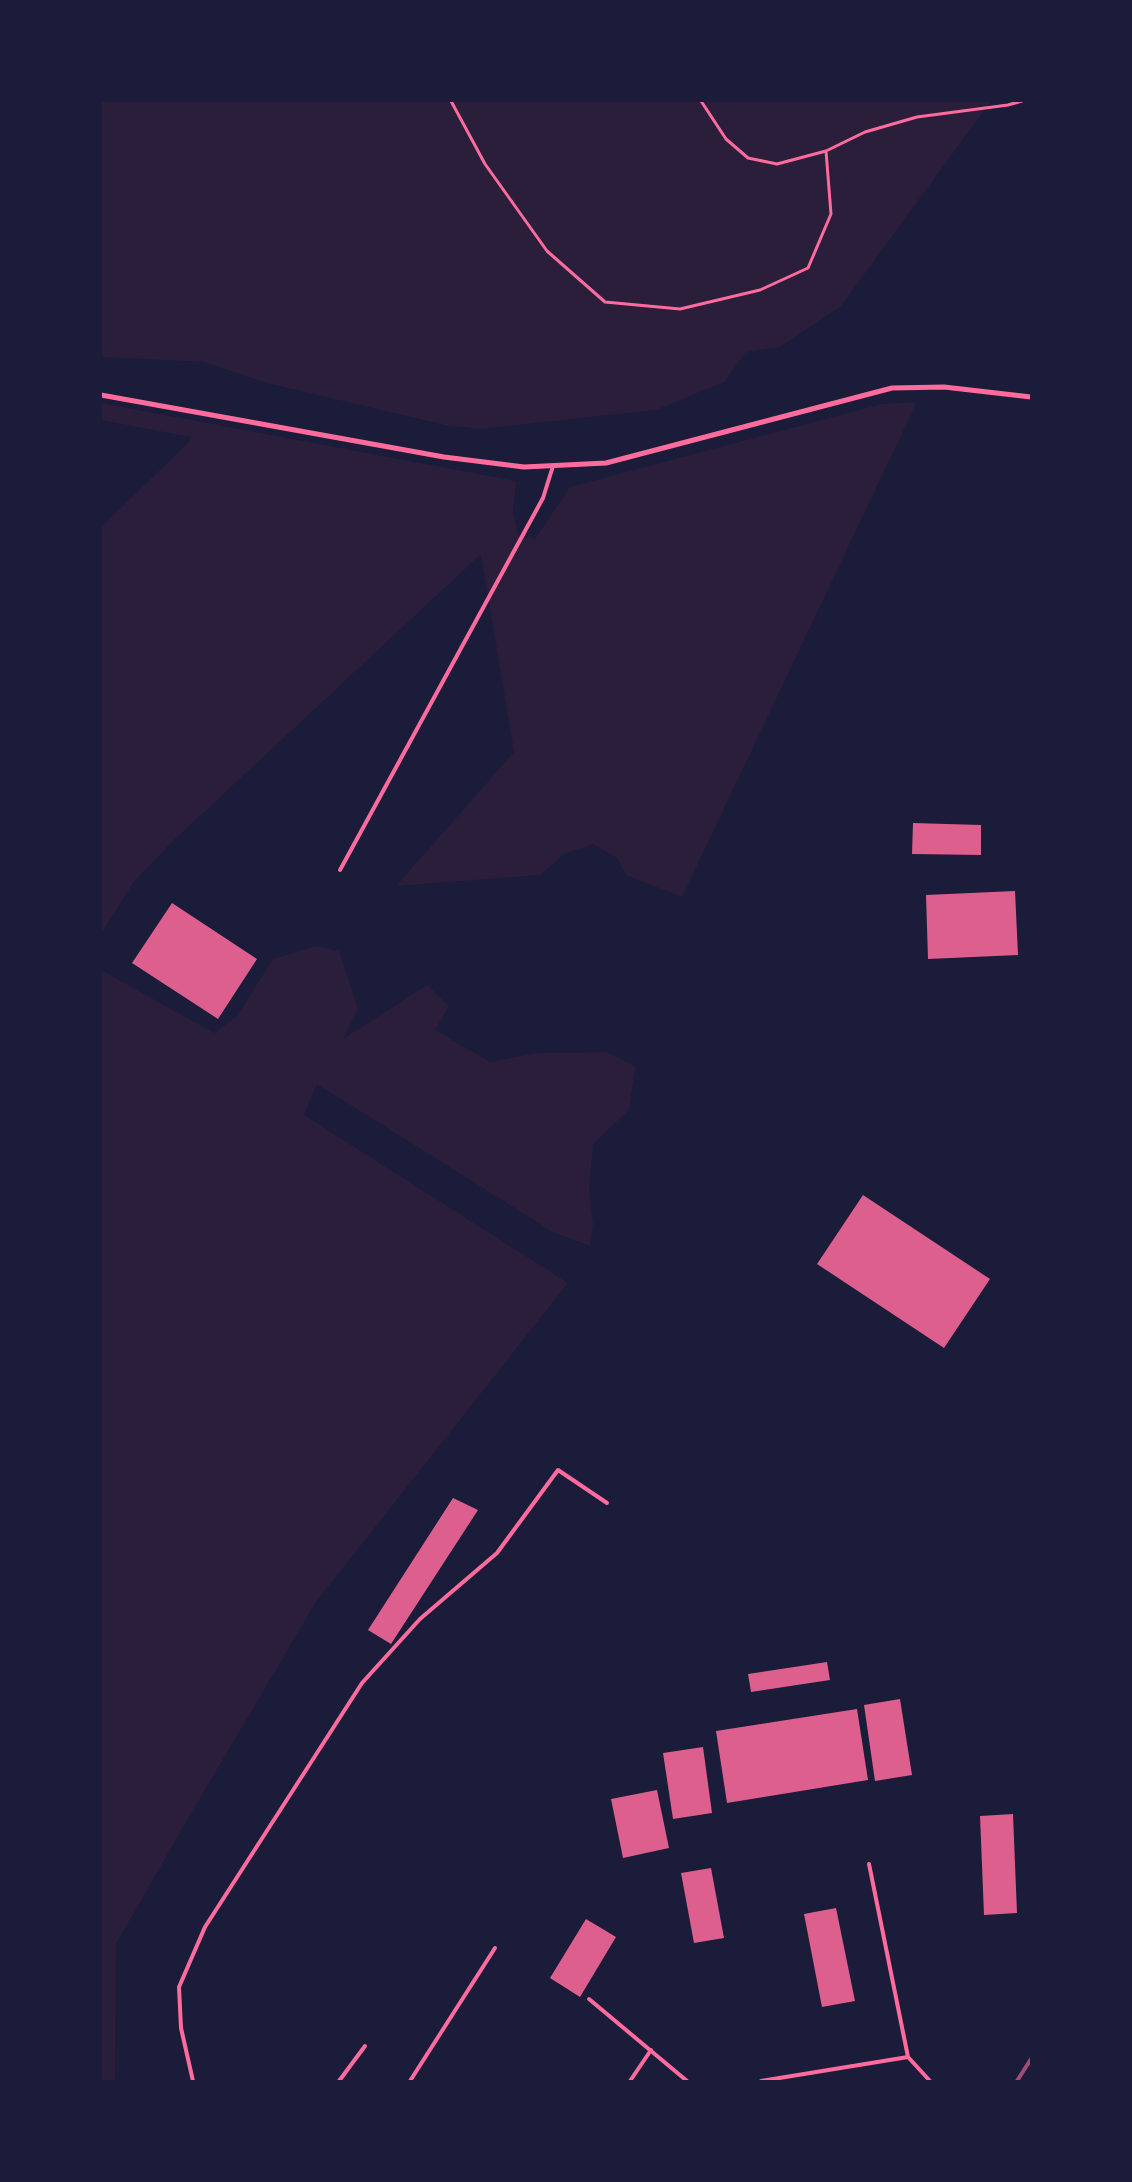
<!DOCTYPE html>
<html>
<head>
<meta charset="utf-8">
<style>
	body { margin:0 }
	#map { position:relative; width:1132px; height:2182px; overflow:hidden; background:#1b1b3a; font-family:Helvetica,sans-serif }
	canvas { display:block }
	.frame { position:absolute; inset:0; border:102px solid #1b1b3a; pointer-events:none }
</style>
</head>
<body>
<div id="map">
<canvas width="1132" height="2182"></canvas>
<div class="frame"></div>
</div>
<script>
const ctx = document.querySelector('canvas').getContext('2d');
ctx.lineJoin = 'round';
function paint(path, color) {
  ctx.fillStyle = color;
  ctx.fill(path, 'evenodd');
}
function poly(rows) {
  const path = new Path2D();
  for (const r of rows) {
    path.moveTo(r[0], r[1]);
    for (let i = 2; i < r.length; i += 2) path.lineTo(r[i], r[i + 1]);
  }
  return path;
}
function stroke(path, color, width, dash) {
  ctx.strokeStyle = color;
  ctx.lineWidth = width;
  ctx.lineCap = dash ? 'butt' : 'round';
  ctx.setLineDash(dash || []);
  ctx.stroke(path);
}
paint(poly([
	[101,101,991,101,841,306,780,347,746,352,724,382,656,410,480,429,445,425,267,383,204,362,101,357],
	[917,402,682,897,626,875,617,858,593,844,564,854,540,875,396,886,514,752,481,554,172,842,133,883,101,934,101,527,188,443,190,437,101,420,101,403,516,481,513,512,518,535,535,539,570,487,882,404],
	[316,946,339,951,358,1009,343,1039,427,985,449,1006,435,1030,490,1062,537,1053,607,1052,635,1066,629,1110,593,1144,589,1189,593,1225,590,1246,553,1232,317,1084,304,1115,568,1283,316,1602,193,1810,116,1944,115,2081,101,2081,101,970,214,1033,237,1016,273,959]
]), '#2a1e3b');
paint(poly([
	[913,823,981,825,981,855,912,854],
	[1015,891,1018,955,928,959,926,895],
	[172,903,257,959,218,1019,132,963],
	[863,1195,990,1279,944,1348,817,1264],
	[453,1498,478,1510,391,1644,368,1630],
	[827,1662,830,1680,751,1692,748,1674],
	[900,1699,912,1775,875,1781,864,1705],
	[857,1709,868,1780,727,1803,716,1731],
	[703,1747,712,1813,673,1819,663,1753],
	[657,1790,669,1848,623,1858,611,1799],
	[1013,1814,1017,1913,984,1915,980,1816],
	[711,1868,724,1938,694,1943,681,1873],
	[836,1908,855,2001,822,2007,804,1914],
	[586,1919,616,1937,580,1997,550,1978]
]), '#dd5f8e');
stroke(poly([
	[451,101,485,164,547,251,605,302,680,309,760,290,808,268,831,214,826,151],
	[701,101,726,139,748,158,777,164,826,151,865,132,917,117,1008,105,1022,101]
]), '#ff6b9d', 3);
stroke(poly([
	[340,870,543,498,553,466],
	[869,1864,908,2057,930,2081],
	[589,1999,687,2081],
	[193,2081,181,2028,179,1987,205,1927,362,1683,420,1619,497,1553,558,1470,607,1503],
	[339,2081,365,2046],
	[410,2081,495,1948],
	[630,2081,651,2050],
	[761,2081,908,2057]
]), '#ff6b9d', 4);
stroke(poly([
	[101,395,444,457,524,467,606,463,892,388,944,387,1031,397]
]), '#ff6b9d', 5);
stroke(poly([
	[1017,2081,1031,2059]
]), '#a44b75', 4);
</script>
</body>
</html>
